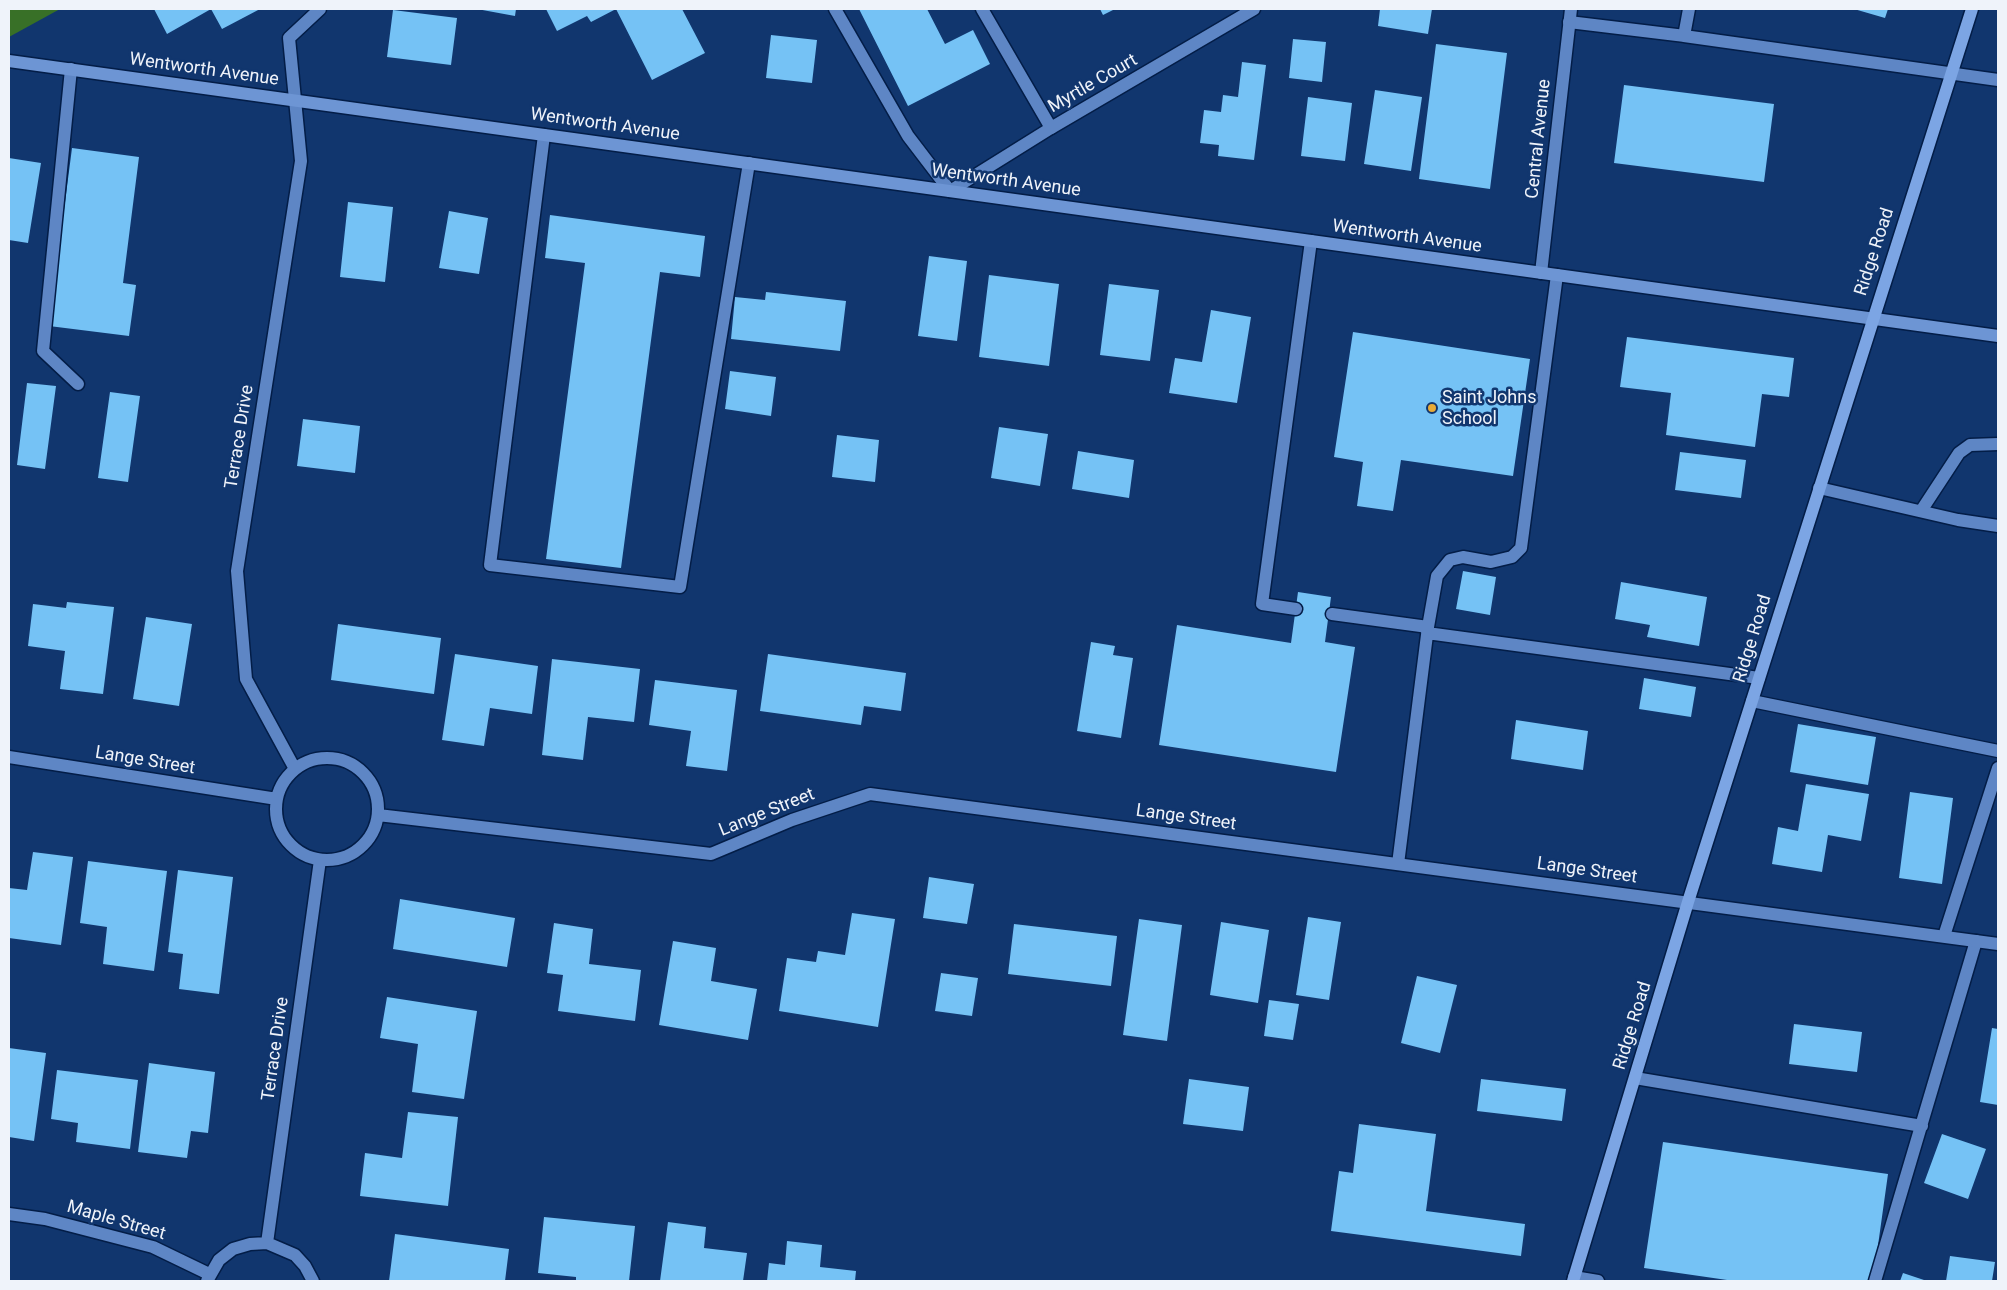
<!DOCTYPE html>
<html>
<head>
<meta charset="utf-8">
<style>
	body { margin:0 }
	#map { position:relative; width:2007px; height:1290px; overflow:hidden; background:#11366e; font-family:Roboto,sans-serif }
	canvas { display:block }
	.frame { position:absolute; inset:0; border:10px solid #eff3fa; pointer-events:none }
</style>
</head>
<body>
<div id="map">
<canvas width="2007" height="1290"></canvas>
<div class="frame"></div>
</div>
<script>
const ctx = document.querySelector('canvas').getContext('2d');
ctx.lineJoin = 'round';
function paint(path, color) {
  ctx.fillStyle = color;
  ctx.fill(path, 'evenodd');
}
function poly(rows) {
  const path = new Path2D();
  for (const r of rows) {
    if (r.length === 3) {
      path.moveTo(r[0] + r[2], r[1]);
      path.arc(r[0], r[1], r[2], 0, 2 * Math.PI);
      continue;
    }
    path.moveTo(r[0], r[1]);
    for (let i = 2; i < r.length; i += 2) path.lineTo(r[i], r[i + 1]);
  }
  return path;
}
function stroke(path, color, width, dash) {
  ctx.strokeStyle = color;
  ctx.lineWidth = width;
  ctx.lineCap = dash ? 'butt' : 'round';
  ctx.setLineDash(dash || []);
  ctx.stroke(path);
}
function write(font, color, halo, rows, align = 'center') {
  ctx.font = font + ' Roboto,sans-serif';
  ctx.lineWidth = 5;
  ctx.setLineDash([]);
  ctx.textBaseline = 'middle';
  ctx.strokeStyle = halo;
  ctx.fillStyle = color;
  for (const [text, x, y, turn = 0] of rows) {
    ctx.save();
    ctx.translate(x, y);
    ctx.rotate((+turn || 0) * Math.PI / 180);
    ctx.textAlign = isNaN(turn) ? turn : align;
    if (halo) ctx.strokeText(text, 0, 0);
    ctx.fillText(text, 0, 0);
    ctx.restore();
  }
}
paint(poly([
	[9,9,60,9,9,37]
]), '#387027');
paint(poly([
	[154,9,260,9,222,29,211,9,167,34],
	[477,9,516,9,515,16],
	[546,9,682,9,705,53,652,80,616,9,591,22,587,16,557,31],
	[859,9,927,9,945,44,973,30,990,64,908,106],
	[1100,9,1115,9,1103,15],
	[1380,9,1432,9,1428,34,1378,26],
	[1854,9,1888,9,1885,18],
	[393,10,457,18,451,65,387,57],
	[771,35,817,40,812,83,766,78],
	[1293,39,1326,42,1322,82,1289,78],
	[1436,44,1507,53,1490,189,1419,179],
	[1242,62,1266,65,1254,160,1218,156,1219,145,1200,143,1204,110,1221,112,1223,95,1238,97],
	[1624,85,1774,104,1764,182,1614,163],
	[1375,90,1422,97,1411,171,1364,164],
	[1308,97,1352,103,1345,161,1301,156],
	[72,148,139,157,123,283,136,285,129,336,49,326],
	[9,158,41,163,28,243,9,240],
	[348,202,393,207,385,282,340,277],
	[449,211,488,218,479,274,439,268],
	[550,215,705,236,700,277,660,272,621,568,546,559,585,263,545,258],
	[929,256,967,261,957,341,918,336],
	[989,275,1059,284,1049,366,979,357],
	[1109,284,1159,290,1150,361,1100,355],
	[766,292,846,301,840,351,731,339,735,297,765,300],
	[1211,310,1251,317,1237,403,1169,393,1175,358,1202,362],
	[1353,332,1530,359,1513,476,1401,460,1393,511,1357,506,1363,462,1334,457],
	[1627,337,1794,358,1789,397,1762,394,1755,447,1666,435,1671,393,1620,387],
	[730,371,776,377,771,416,725,409],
	[27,383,56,386,45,469,17,465],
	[110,392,140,396,128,482,98,478],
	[303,419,360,426,355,473,297,466],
	[999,427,1048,434,1040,486,991,478],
	[837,435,879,440,875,482,832,477],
	[1078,451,1134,460,1129,498,1072,489],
	[1680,452,1746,460,1741,498,1675,490],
	[1463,571,1496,577,1490,615,1456,609],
	[1621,582,1707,597,1699,646,1647,637,1650,625,1615,619],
	[1298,592,1331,597,1325,642,1355,647,1336,772,1159,745,1177,625,1291,643],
	[67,602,114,607,103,694,60,689,65,651,28,646,33,604,66,608],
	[146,617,192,624,179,706,133,699],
	[338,624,441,638,434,694,331,680],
	[1091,642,1115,646,1113,655,1133,658,1121,738,1077,731],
	[455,654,538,666,532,714,490,708,484,746,442,740],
	[768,654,906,673,901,711,864,706,861,725,760,711],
	[552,659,640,669,634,722,588,717,583,760,542,755],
	[1644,678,1696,687,1691,717,1639,709],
	[655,680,737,690,727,771,686,766,691,731,649,725],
	[1516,720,1588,731,1583,770,1511,759],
	[1798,724,1876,737,1868,785,1790,772],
	[1806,784,1869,794,1861,841,1828,835,1822,872,1772,864,1778,827,1798,831],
	[1910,792,1953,798,1942,884,1899,878],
	[33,852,73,857,61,945,9,938,9,888,27,890],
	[88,861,167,871,154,971,103,964,107,927,80,923],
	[178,870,233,877,219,994,179,989,183,954,168,952],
	[929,877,974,884,967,924,923,918],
	[400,899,515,918,507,967,393,949],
	[852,913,895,919,878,1027,779,1011,787,958,816,962,818,951,845,955],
	[1308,917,1341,922,1329,1000,1296,995],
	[1139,919,1182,925,1167,1041,1123,1035],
	[1221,922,1269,930,1258,1003,1210,995],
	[554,923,593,929,589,964,641,970,635,1021,558,1011,563,975,547,973],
	[1014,924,1117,936,1111,986,1008,974],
	[673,941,716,948,711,981,757,989,748,1040,659,1025],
	[941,973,978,978,972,1016,935,1011],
	[1417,976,1457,985,1440,1053,1401,1043],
	[387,997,477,1011,464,1099,412,1092,418,1044,380,1038],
	[1269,1000,1299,1004,1293,1040,1264,1036],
	[1794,1024,1862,1032,1857,1072,1789,1064],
	[1992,1028,1998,1029,1998,1105,1980,1102],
	[9,1048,46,1053,34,1141,9,1137],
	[149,1063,215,1072,208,1133,191,1131,187,1158,138,1152],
	[57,1070,138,1080,130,1149,76,1142,78,1123,51,1119],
	[1189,1079,1249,1087,1243,1131,1183,1124],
	[1481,1079,1566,1089,1562,1121,1477,1111],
	[408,1112,458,1117,448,1206,360,1196,365,1153,402,1158],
	[1359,1124,1436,1134,1426,1211,1525,1224,1521,1256,1331,1231,1339,1171,1353,1173],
	[1942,1134,1986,1149,1968,1199,1924,1183],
	[1663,1142,1888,1174,1873,1281,1734,1281,1644,1268],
	[544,1217,635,1226,629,1281,576,1281,576,1277,538,1273],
	[668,1222,706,1227,704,1248,747,1253,743,1281,660,1281],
	[395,1234,509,1249,505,1281,389,1281],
	[787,1241,822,1245,820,1267,856,1271,855,1281,767,1281,769,1263,785,1265],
	[1950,1256,1995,1262,1992,1281,1946,1281],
	[1903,1273,1927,1281,1900,1281]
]), '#75c2f5');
const lane = poly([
	[835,9,908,136,950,191],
	[982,9,1051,128],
	[1689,9,1684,36,1998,80],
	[1569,22,1685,36],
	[71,69,43,351,78,384],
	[544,135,490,565,680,587,749,163],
	[1819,488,1958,520,1998,526],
	[1921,511,1959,453,1970,445,1998,444],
	[1296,609,1262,604,1311,241],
	[1332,614,1428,627],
	[1427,633,1759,678],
	[1752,701,1998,751],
	[1398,864,1428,627,1437,576,1450,560,1463,557,1491,562,1512,557,1521,548,1557,275],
	[1944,936,1998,768],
	[1635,1078,1922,1126],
	[1574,1277,1598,1281],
	[1875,1281,1976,941]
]);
const street = poly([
	[950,191,1051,128,1254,9],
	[1541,273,1571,9],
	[9,757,277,799],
	[327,809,51],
	[295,769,246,679,237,571,301,161,289,38,320,9],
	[378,815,711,854,792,820,870,794,1998,944],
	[9,1214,45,1219,153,1247,209,1274],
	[267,1243,320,860],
	[207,1281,219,1260,233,1249,250,1244,267,1243,295,1255,305,1266,313,1281]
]);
const secondary = poly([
	[9,61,1998,336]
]);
const primary = poly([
	[1573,1281,1688,902,1972,9]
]);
stroke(lane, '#031d47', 15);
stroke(street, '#031d47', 15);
stroke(secondary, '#031d47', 15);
stroke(primary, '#031d47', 15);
stroke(lane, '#5e86c5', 12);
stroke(street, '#5e86c5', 12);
stroke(secondary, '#6d95d4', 12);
stroke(primary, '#7ca5e4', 12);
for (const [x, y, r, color] of [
	[1432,408,5,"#e8ab37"]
]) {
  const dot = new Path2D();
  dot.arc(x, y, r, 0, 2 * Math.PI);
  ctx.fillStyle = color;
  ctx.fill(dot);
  stroke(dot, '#11366e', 2);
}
write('18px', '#eff3fa', '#11366e', [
	["Wentworth Avenue",204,70,8],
	["Myrtle Court",1093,84,-30],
	["Wentworth Avenue",605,125,8],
	["Central Avenue",1539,139,-84],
	["Wentworth Avenue",1006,181,8],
	["Wentworth Avenue",1407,237,8],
	["Ridge Road",1875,252,-72],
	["Terrace Drive",240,437,-81],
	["Ridge Road",1753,639,-73],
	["Lange Street",145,761,9],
	["Lange Street",767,813,-22],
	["Lange Street",1186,818,8],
	["Lange Street",1587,871,8],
	["Ridge Road",1633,1026,-73],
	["Terrace Drive",276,1049,-82],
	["Maple Street",116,1221,16]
]);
write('18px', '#eff3fa', '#11366e', [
	["Saint Johns",1442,398],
	["School",1442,419]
], 'left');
</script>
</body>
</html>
